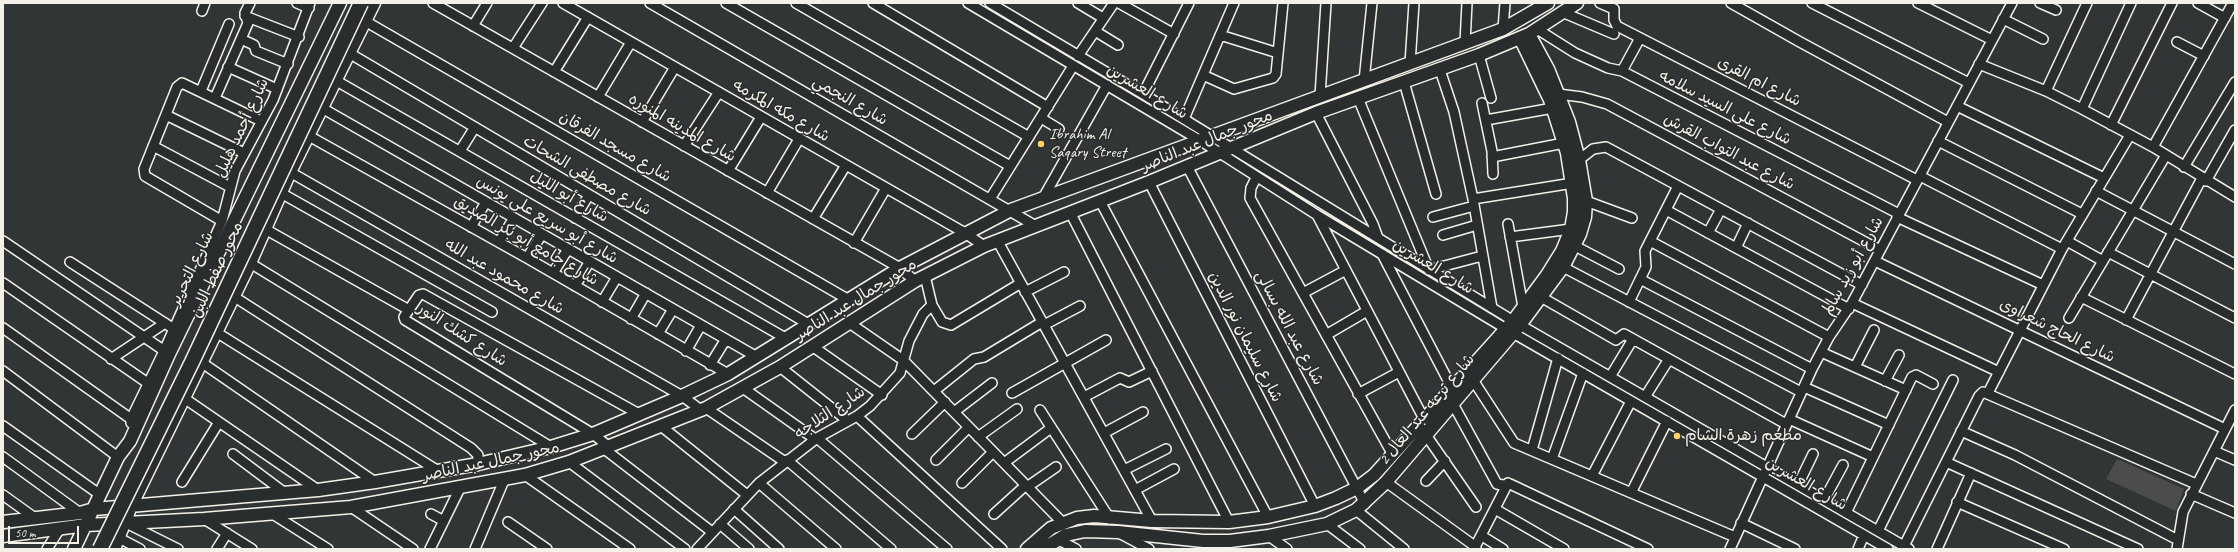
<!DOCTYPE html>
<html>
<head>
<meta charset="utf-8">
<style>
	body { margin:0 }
	#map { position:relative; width:2238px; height:552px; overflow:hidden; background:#323535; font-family:Caveat,sans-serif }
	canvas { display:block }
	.frame { position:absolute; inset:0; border:4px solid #f4f1e8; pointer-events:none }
	.scale { position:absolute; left:8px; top:526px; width:71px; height:18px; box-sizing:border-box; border:2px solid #f4f1e8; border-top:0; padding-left:5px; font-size:12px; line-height:14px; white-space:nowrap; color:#f4f1e8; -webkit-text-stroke:3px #2a2d2e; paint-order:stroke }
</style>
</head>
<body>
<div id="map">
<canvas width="2238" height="552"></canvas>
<div class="frame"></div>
<div class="scale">50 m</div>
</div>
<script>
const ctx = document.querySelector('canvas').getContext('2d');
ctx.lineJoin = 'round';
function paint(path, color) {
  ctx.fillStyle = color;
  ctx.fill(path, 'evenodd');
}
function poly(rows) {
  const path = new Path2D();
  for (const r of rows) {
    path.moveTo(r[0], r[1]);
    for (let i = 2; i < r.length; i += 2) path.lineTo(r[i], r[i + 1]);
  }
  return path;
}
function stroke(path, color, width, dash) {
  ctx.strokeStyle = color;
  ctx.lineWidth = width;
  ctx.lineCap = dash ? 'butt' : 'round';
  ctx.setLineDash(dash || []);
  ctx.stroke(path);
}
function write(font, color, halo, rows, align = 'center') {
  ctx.font = font + ' Caveat,"Playpen Sans Arabic",sans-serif';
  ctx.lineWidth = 3;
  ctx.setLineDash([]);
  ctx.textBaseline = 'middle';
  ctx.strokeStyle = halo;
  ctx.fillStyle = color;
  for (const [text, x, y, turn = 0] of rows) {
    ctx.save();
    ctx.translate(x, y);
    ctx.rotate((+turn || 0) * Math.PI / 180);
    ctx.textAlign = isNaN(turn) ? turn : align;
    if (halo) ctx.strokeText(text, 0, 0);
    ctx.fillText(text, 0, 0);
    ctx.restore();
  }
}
paint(poly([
	[2117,459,2184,489,2176,511,2106,479]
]), '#4b4d4c');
const street = poly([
	[297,3,309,8],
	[433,3,900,268,915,281],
	[563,3,965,233,984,246],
	[650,3,1034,225],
	[726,3,1010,166],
	[796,3,1029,137],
	[873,3,1048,107],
	[968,3,1201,141,1317,215,1513,333,1888,549],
	[990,3,1143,94,1520,325,1909,549],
	[1078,3,1103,18],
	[1119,3,1174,34],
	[1600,3,1614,9,1614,20,1617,26,1917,180],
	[1731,3,1800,42,1948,122],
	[1812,3,1969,83],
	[1918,3,1992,40],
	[2040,3,2056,10],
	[2198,3,2225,18],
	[202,11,205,3],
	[1562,12,1614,34],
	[245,16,299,37],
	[2003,19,2043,39],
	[365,21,849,300],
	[473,26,487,3],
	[1503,29,1505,3],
	[1537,29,1575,53,1608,68,1622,71,1899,214],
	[1095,31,1118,45],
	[1220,35,1278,53],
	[241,39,254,45,256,51,288,64],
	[2177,42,2204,56],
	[1465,43,1467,3],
	[513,48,542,3],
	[349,53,810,325],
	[1479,55,1491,98],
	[1078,56,1114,3],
	[1410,64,1414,3],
	[1979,64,2046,91,2082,109,2153,147,2235,197],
	[228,67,277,89],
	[1440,70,1454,112,1473,199,1492,308],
	[1622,71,1640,38],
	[554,72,588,17],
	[1203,75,1234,89,1273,78,1276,74,1283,3],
	[335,80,787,339],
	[1364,81,1372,3],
	[1404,82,1436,194],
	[201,91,229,24],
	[2046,91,2087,3],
	[1143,94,1189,3],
	[1558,94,1582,97,1607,104,1880,250],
	[1320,96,1326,3],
	[598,97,631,42],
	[215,98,248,23,245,13,250,3],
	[1358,98,1429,270,1482,256],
	[1482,103,1492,151,1493,174],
	[1957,106,2104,178],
	[322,108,757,357],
	[2082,109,2131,3],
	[1316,113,1373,224,1378,238],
	[166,115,244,153],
	[1041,118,1059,129],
	[1184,119,1234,3],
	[1486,120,1553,108],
	[642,122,675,67],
	[2111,125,2172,3],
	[309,136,527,258,728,374],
	[1938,141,2082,214],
	[153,146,230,187],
	[684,146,719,92],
	[2153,147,2233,3],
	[460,151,475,127],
	[1492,157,1564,143],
	[1579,160,1593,149,1606,147,1862,285],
	[1187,166,1365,504],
	[2184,167,2235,82],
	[728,171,761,117],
	[290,172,682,396,701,410],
	[1920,176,2062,249],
	[1256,178,1251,188,1250,198,1393,455],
	[2206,181,2235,130],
	[1149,182,1315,506],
	[2096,191,2235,264],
	[281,193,492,312],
	[767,193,799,139],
	[1043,198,1107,85],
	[990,199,1073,66],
	[1473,199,1573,183],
	[1100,201,1268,517],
	[1586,201,1632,218],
	[1666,210,1849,309],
	[1070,212,1229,522],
	[1317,215,1424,419],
	[1433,217,1474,206],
	[1897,217,2043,285],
	[575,218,589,195],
	[813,219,846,165],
	[222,221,145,176,144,169,177,87,182,83,261,121],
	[1508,224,1523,307],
	[471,227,486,202],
	[265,229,409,310],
	[1708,233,1721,209],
	[1443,235,1477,225],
	[1510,237,1571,229],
	[997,240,1152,521],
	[3,241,169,354],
	[1650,241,1829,337],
	[2067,241,2103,261],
	[499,242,514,218],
	[854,243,886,188],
	[1575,246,1619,269],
	[1736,248,1748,223],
	[2108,252,2235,318],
	[1382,254,1452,388],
	[527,258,542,234],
	[1875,261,2225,429],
	[70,262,174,329],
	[250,263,551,447],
	[1563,267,1801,392],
	[553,273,568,249],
	[1640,279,1812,369],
	[3,283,149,384],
	[575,286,590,261],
	[1025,292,1064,272],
	[1303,293,1346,270],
	[233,296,471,448,478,455,478,464],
	[1541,297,1616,340,1624,334,1786,424],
	[2081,297,2235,374],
	[602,302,617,277],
	[1629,302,1646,267,1645,251,1678,186],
	[1852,303,1999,372],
	[932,305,942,322,951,325,1021,283],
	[2069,318,2166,155],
	[631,319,646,293],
	[2126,320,2202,178],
	[848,322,903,360,1062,522],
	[1044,325,1080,306],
	[3,328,131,419,131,423],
	[216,332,440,472],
	[658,334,673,309],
	[1326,335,1367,311],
	[812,346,882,395],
	[686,351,701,325],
	[1821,352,1906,390],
	[111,359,165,323],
	[201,362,375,482],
	[710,365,726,339],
	[780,367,848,421],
	[1855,367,1874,330],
	[3,371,118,457],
	[1610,377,1633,339],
	[1473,380,1514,443,1735,537],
	[1885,381,1899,355],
	[1804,387,1889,425],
	[743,388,815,439],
	[934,391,974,359,984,357,1042,322],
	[1012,393,1106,340],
	[1988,393,2062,249,2130,135],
	[1358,394,1399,372],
	[1084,397,1120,378,1129,382,1152,371],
	[1645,397,1669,359],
	[184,398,318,490],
	[1453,404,1497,484,1502,485,1510,484,1648,549],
	[706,408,785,462],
	[1040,410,1110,519],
	[954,412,992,383],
	[857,416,1002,549],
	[131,419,164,351,222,221,235,171,273,100,310,3],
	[1789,419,1873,457],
	[3,426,99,494],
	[661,426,747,495],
	[1961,431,2015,455,2178,540],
	[1104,433,1143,412],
	[912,434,945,402],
	[1426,435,1476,507],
	[978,437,1017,409],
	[817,438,947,549],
	[608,446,593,434,405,320,404,317,419,295,423,294,639,414],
	[603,448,712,532],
	[1532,450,1558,358],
	[2214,451,2235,460],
	[233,454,285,493],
	[3,457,80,513],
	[1552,459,1583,373],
	[787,460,891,549],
	[936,460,969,427],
	[569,462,685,549],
	[1946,462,2138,549],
	[1004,463,1051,428],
	[1124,470,1166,449],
	[525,475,630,549],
	[1592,476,1631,401],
	[1426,481,1445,461],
	[182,482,219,422],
	[1386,482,1476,547],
	[759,483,836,549],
	[962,483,993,452],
	[1798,485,1813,454],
	[1027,487,1056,467],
	[1135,490,1174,469],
	[1631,493,1667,421],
	[2191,494,2235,513],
	[3,495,35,518],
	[1824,500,1843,465],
	[1957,502,2064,549],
	[351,507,413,549],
	[734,509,779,549],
	[1495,509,1564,549],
	[1356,510,1404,549],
	[271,513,328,549],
	[1846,513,1912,377,1916,375,1933,384],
	[431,514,444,521],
	[994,514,1026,485],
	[204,519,252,549],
	[508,522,547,549],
	[126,523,178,549],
	[1741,523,1795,549],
	[720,524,749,549],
	[1327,524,1360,549],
	[1878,531,1953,380],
	[1121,534,1149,549],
	[1269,536,1287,549],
	[1482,536,1503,549],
	[119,538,140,549],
	[1057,539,1076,549],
	[1904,546,1979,396,1983,392,2196,484],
	[47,549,59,530],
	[217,549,227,533],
	[430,549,461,486],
	[475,549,505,478],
	[697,549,759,483,817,438,857,416,870,406,900,373,909,341,923,314,932,305,925,276],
	[1474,549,1508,483],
	[1730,549,1812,369,1829,337,1852,303,2012,3],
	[1858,549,1864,535],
	[1937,549,1971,473],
	[2177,549,2183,512,2235,410]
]);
const secondary = poly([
	[3,522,80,513,94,509,318,490,375,482,478,464,551,447,593,434,682,396,728,374,900,268,1011,210,1503,29,1548,3],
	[3,536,86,525,204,519,351,507,525,475,569,462,706,408,780,367,915,281,984,246,1149,182,1316,113,1479,55,1529,34,1577,3],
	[74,549,118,457,130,441,169,354,340,3],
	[114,549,131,506,250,263,290,172,374,3],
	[1027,549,1051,528,1077,518,1094,516,1152,521,1229,522,1268,517,1315,506,1336,498,1357,488,1374,475,1513,321,1547,275,1562,251,1571,229,1574,212,1574,198,1567,153,1550,100,1520,38],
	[1043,549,1066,535,1085,531,1118,532,1203,541,1230,541,1269,536,1327,524,1356,510,1386,482,1520,325,1563,267,1580,234,1585,217,1586,201,1579,160,1569,122,1558,94,1548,69,1529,34]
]);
stroke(street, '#f4f1e8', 12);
stroke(secondary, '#f4f1e8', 15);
stroke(street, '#2a2d2e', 9);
stroke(secondary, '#2a2d2e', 12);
const primaryBridge = poly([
	[100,549,192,362,361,3]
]);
stroke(primaryBridge, '#f4f1e8', 17, []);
stroke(primaryBridge, '#2a2d2e', 14);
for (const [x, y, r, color] of [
	[1041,144,4,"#ffd166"],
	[1677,436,4,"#ffd166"]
]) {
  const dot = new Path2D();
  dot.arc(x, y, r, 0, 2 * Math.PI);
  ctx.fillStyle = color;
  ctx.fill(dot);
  stroke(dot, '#2a2d2e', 1.5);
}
write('16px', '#f4f1e8', '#2a2d2e', [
	["شارع ام القرى",1759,82,27],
	["شارع العشرين",1147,92,31],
	["شارع النجمي",850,101,30],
	["شارع على السيد سلامه",1725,108,27],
	["شارع مكه المكرمه",781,111,30],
	["شارع أحمد هليل",242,128,-65],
	["شارع المدينه المنوره",682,128,30],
	["محور جمال عبد الناصر",1207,141,-22],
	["شارع مسجد الفرقان",615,147,30],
	["شارع عبد التواب القرش",1729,152,28],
	["شارع مصطفى الشحات",587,176,30],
	["شارع أبو الليل",569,197,30],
	["شارع أبو سريع على يونس",547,220,30],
	["شارع جامع أبو بكر الصديق",526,241,30],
	["شارع أبو زيد سالم",1853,266,-61],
	["شارع العشرين",1433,267,31],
	["شارع التحرير",192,269,-64],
	["محور صفط اللبن",217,270,-65],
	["شارع محمود عبد الله",504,277,30],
	["محور جمال عبد الناصر",856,300,-32],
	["شارع عبد الله بسالى",1289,328,62],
	["شارع الحاج شعراوى",2057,331,26],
	["شارع كشك النور",462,335,33],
	["شارع سليمان نور الدين",1245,337,63],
	["شارع ترعه عبد العال 2",1427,410,-50],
	["شارع الثلاجه",830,413,-34],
	["محور جمال عبد الناصر",491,462,-12],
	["شارع العشرين",1806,484,30]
]);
write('16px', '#f4f1e8', '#2a2d2e', [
	["Ibrahim Al",1049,135],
	["Saqary Street",1049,153],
	["مطعم زهرة الشام",1685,436]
], 'left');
</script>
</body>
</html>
